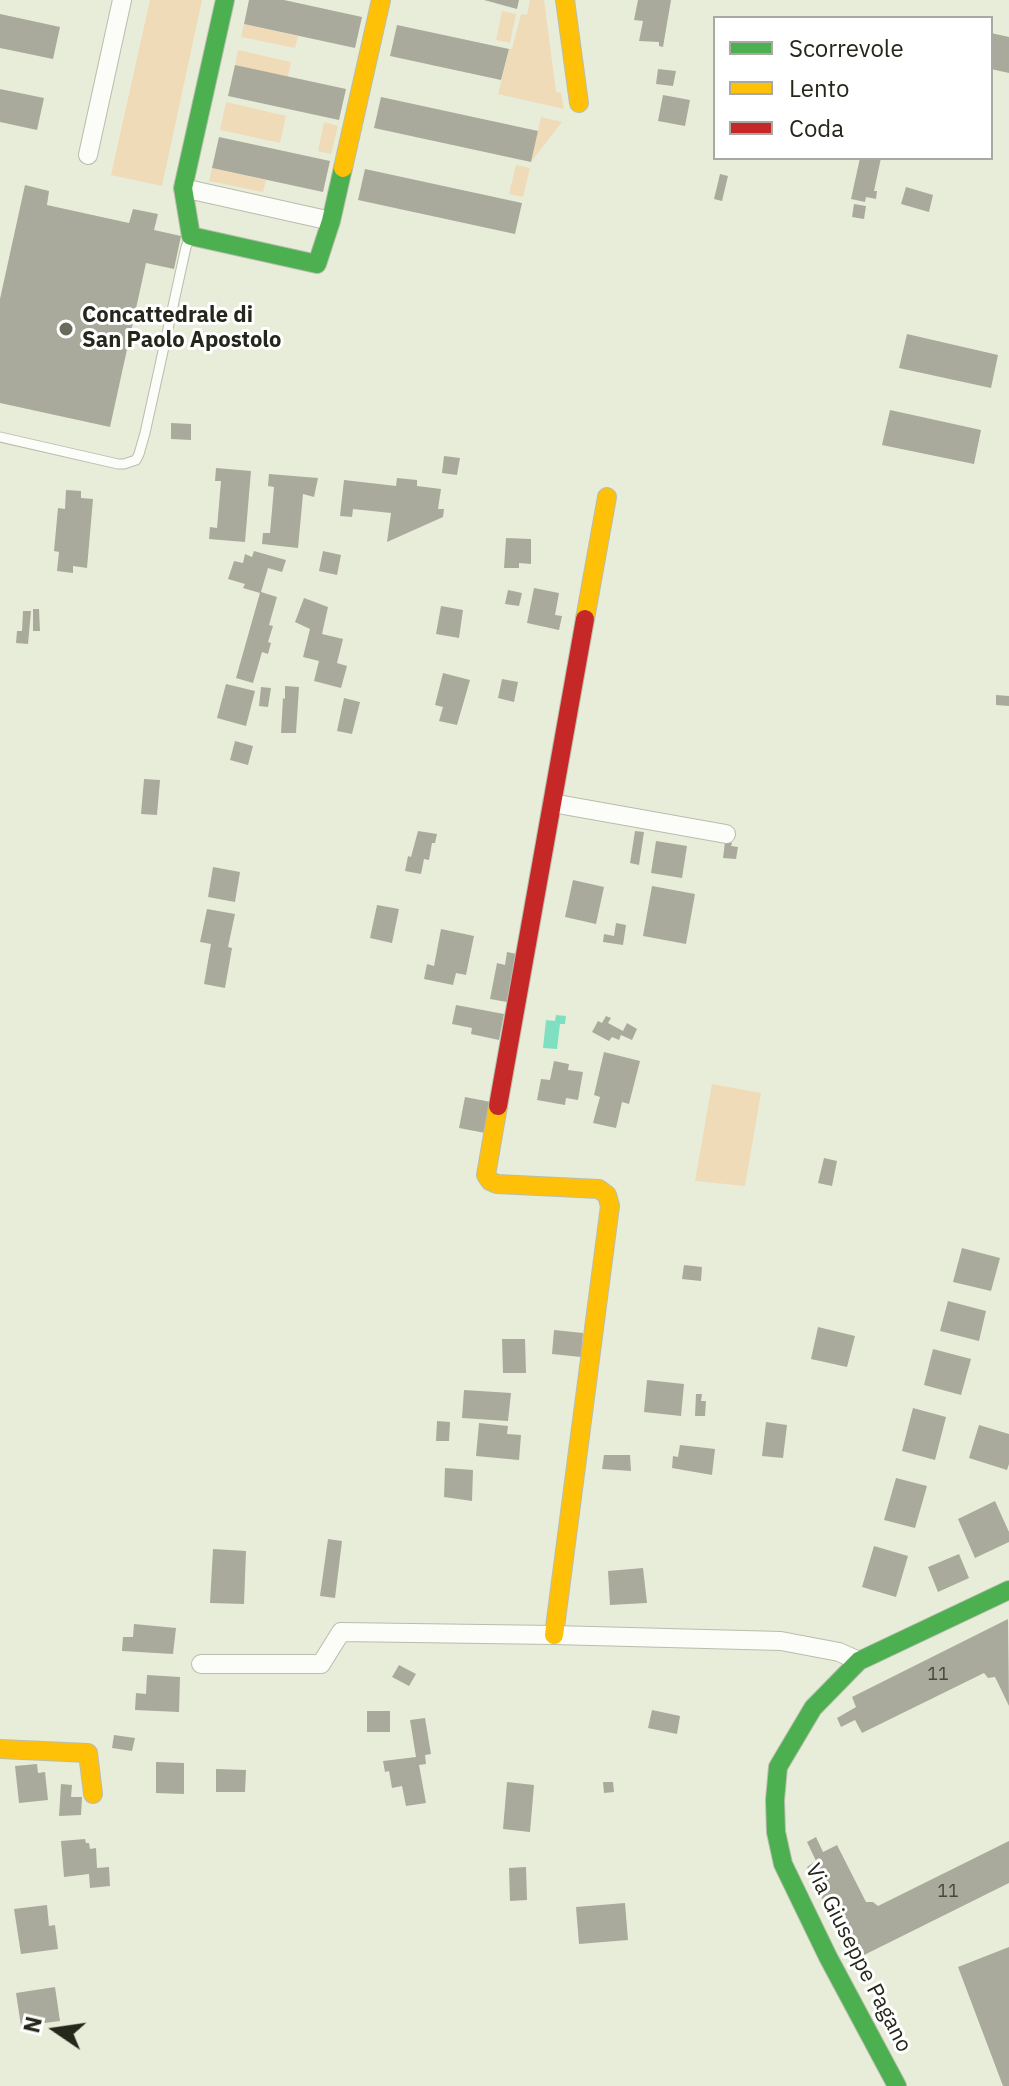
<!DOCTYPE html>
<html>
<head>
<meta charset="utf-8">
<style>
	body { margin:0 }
	#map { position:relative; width:1009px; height:2086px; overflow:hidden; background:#e8edd9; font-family:"IBM Plex Sans",sans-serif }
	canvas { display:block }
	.legend { position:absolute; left:713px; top:16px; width:280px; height:144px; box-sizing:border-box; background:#fff; border:2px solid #a7a9a3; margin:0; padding:10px 14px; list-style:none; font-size:24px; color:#24271a }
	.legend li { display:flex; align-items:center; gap:16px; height:40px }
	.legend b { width:40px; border:2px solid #a7a9a3 }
	.north { position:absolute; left:16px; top:1990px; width:80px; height:80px; -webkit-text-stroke:6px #fff; paint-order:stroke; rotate:283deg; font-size:22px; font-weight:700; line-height:32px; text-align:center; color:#24271a }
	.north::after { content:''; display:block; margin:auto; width:28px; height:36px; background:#24271a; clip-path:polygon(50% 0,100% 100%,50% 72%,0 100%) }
</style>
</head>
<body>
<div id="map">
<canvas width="1009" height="2086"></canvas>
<ul class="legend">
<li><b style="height:10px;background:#4caf50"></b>Scorrevole</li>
<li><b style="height:10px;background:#ffc107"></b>Lento</li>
<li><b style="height:10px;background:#c62828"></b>Coda</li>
</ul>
<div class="north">N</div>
</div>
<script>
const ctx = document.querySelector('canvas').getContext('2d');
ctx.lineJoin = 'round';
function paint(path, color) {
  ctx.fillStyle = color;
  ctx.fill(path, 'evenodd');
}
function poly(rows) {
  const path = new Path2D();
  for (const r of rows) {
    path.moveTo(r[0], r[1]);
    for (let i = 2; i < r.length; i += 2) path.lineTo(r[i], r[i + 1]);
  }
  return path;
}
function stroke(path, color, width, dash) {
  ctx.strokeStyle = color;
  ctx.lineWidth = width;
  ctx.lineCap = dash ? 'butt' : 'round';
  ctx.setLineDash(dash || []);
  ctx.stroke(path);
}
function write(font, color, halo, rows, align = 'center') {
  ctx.font = font + ' "IBM Plex Sans",sans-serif';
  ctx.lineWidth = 6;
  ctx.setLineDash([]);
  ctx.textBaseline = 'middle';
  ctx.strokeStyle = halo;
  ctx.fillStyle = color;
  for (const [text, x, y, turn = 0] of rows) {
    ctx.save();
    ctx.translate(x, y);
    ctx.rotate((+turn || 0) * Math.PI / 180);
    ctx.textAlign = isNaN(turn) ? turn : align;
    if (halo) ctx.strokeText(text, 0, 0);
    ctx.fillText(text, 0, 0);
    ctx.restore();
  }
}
paint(poly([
	[150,0,202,0,162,186,111,175],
	[530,0,544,0,556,92,561,93,564,109,498,94,509,49,512,49,521,14,527,15],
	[502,11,516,14,510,43,496,40],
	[244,24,298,36,295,48,241,37],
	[238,50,291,62,288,77,235,65],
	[226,102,286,116,280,143,220,130],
	[541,117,562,122,531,162],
	[324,122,338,126,331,154,318,151],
	[516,165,530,168,523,197,509,194],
	[212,168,266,180,263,192,209,181],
	[712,1084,761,1093,745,1186,695,1181]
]), '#f0dbb9');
paint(poly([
	[556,1015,566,1016,565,1024,560,1024,557,1049,543,1048,546,1020,555,1021]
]), '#7ee0c0');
paint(poly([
	[249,0,284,0,362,17,355,48,244,24],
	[484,0,519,0,517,9],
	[638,0,671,0,663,47,659,46,659,42,639,41,643,21,634,20],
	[0,14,60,27,53,59,0,48],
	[397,25,509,49,501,80,390,56],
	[991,33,1009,37,1009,73,991,69],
	[235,65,346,89,339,120,228,96],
	[658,69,676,71,673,86,656,84],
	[0,89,44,98,37,130,0,122],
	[663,95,690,100,685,126,658,121],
	[381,97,538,131,531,162,374,128],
	[219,137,330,161,323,192,212,168],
	[860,158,881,158,874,191,877,191,876,199,866,197,865,202,851,199],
	[365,169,522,203,515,234,358,200],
	[720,174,728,176,722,201,714,199],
	[25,185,49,191,47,205,129,223,133,209,158,214,154,230,181,236,174,269,146,263,110,427,0,403,0,299],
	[906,187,933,195,929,212,901,204],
	[854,204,866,206,864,219,852,217],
	[907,334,998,355,991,388,899,368],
	[890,410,981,430,974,464,882,445],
	[171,423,191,424,191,440,171,439],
	[444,456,460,458,457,475,442,473],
	[216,468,251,471,245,542,209,539,210,527,217,528,221,481,215,481],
	[269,474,318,478,314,497,303,494,298,548,262,544,263,533,270,533,274,487,268,486],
	[397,478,417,480,417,486,441,489,438,509,444,509,443,517,387,542,391,513,353,509,352,517,340,516,344,480,396,486],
	[66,490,81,491,81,498,93,499,87,568,73,566,73,573,57,571,59,552,54,551,58,508,65,509],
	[506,538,531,539,531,564,519,563,519,568,504,568],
	[254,551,286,560,282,572,268,568,261,592,277,597,269,625,273,626,268,642,271,643,268,654,262,652,253,683,236,678,260,593,243,588,245,584,228,579,234,561,243,563,245,554,252,557],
	[323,551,341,555,337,575,319,571],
	[534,588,559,593,555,615,562,616,559,630,527,623],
	[508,590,522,593,519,606,505,604],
	[304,598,328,607,322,634,343,639,337,663,347,666,341,688,314,681,319,661,303,657,310,629,295,622],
	[441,606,463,610,459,638,436,634],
	[33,609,39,609,40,631,33,631],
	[23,611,31,611,28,644,16,643,17,631,22,631],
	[443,673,470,680,457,725,439,721,443,707,435,705],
	[502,679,518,682,514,702,498,698],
	[226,684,255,691,246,726,217,718],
	[285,686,299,687,296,733,281,733,283,698,285,699],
	[261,687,271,688,268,707,259,706],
	[996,695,1009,696,1009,706,996,705],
	[344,698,360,702,352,734,337,731],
	[235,741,253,746,248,765,230,760],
	[144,779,160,780,157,815,141,814],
	[418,831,437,834,435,843,432,843,429,860,424,859,421,874,405,871,408,856,411,857],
	[635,831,644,832,639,865,630,863],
	[656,841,687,846,682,878,651,873],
	[725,842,732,843,731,846,738,847,736,859,723,858],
	[213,867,240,872,235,902,208,897],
	[573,880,604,887,596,924,565,917],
	[652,886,695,894,686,944,643,936],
	[377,905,399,909,392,943,370,938],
	[207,909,235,914,228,947,232,948,225,988,204,984,211,944,200,942],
	[616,923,626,925,623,945,603,942,604,934,614,936],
	[441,929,474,936,466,975,456,973,453,985,424,979,427,964,434,966],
	[507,952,517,954,507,1002,490,999,497,963,505,965],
	[456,1005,504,1014,499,1040,471,1034,472,1028,452,1024],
	[606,1016,611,1018,608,1023,623,1031,627,1023,637,1029,632,1040,621,1035,619,1040,612,1037,609,1041,592,1032,598,1021,602,1023],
	[604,1052,640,1061,629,1104,622,1102,616,1128,593,1123,600,1097,594,1095],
	[554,1061,569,1064,568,1070,583,1072,578,1100,566,1098,565,1105,537,1100,541,1079,550,1080],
	[465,1097,491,1102,485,1133,459,1128],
	[824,1158,837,1161,832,1186,818,1183],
	[962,1248,1000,1258,991,1291,953,1282],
	[684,1265,702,1267,701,1281,682,1279],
	[948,1301,986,1311,979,1341,940,1331],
	[818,1327,855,1336,847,1367,811,1359],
	[554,1330,583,1333,581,1357,552,1354],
	[502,1339,525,1339,526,1373,503,1373],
	[933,1349,971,1359,961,1395,924,1385],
	[647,1380,684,1384,681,1416,644,1412],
	[464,1390,511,1393,508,1421,462,1418],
	[696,1394,702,1394,701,1401,706,1401,705,1416,695,1416],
	[913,1408,946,1417,935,1460,902,1451],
	[437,1421,450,1422,449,1441,436,1441],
	[766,1422,787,1425,783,1458,762,1456],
	[479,1423,508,1426,507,1434,521,1435,519,1460,476,1456],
	[979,1425,1009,1434,1009,1464,1007,1470,969,1458],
	[680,1445,715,1449,712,1475,672,1468,673,1456,678,1457],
	[604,1455,630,1455,631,1471,602,1469],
	[445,1468,473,1470,472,1501,444,1497],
	[896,1478,927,1486,915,1528,884,1520],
	[995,1501,1009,1532,1009,1542,975,1558,958,1519],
	[328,1539,342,1541,335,1598,320,1596],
	[874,1546,908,1556,896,1597,862,1587],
	[213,1549,246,1551,244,1604,210,1603],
	[959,1554,969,1578,938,1592,928,1567],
	[643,1568,647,1603,610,1605,608,1571],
	[1008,1619,1009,1706,995,1677,988,1678,984,1673,862,1733,855,1720,841,1727,837,1718,856,1707,852,1697],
	[134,1624,176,1628,173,1654,122,1651,123,1637,133,1637],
	[399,1665,416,1674,409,1686,392,1677],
	[147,1675,180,1677,179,1712,135,1710,136,1693,146,1694],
	[652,1710,680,1716,677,1734,648,1728],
	[367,1711,390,1711,390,1732,367,1732],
	[425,1718,431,1754,425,1755,426,1764,419,1765,426,1803,406,1806,402,1786,392,1788,389,1771,385,1772,383,1761,416,1757,410,1720],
	[114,1735,135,1738,132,1751,112,1748],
	[156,1762,184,1763,184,1794,156,1793],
	[37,1764,38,1773,45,1772,48,1800,19,1803,15,1766],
	[216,1769,246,1770,245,1792,216,1792],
	[507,1782,534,1785,530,1832,503,1829],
	[603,1782,613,1782,614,1792,604,1793],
	[61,1784,72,1785,71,1797,82,1797,81,1815,59,1816],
	[816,1837,823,1852,837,1845,866,1902,873,1902,878,1906,1009,1841,1009,1883,852,1961,807,1867,816,1861,807,1842],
	[85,1839,86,1843,89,1843,90,1849,96,1848,97,1868,109,1867,110,1886,90,1888,89,1874,64,1877,61,1841],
	[526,1867,527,1900,510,1901,509,1868],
	[625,1903,628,1940,579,1944,576,1907],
	[47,1905,49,1926,55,1925,58,1949,21,1954,14,1909],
	[1009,1947,1009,2086,1003,2086,958,1967],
	[55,1987,60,2021,21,2026,16,1993]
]), '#a9aa9b');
const lane = poly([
	[0,437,118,464,124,464,136,460,139,454,145,433,186,247,190,238]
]);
const street = poly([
	[88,155,122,0],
	[183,188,331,221],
	[552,803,726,834],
	[201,1664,321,1664,341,1632,554,1635,781,1641,839,1652,859,1661]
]);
const fast = poly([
	[225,0,183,188,191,236,317,264,331,221,343,168],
	[897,2086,828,1957,783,1864,776,1832,775,1800,778,1767,813,1708,859,1661,1009,1590]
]);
const slow = poly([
	[565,0,579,103],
	[343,168,381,0],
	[585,619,607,497],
	[498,1106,486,1175,490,1181,497,1184,599,1189,607,1195,610,1206,554,1635],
	[0,1749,88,1753,93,1794]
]);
const jam = poly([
	[498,1106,585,619]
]);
stroke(lane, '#b8bdad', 11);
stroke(street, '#b8bdad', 20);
stroke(fast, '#b8bdad', 20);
stroke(slow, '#b8bdad', 20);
stroke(jam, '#b8bdad', 20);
stroke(lane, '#fcfcf9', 9);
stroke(street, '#fcfcf9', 18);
stroke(fast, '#4caf50', 18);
stroke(slow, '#ffc107', 18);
stroke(jam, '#c62828', 18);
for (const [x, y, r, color] of [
	[66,329,8,"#696c5d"]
]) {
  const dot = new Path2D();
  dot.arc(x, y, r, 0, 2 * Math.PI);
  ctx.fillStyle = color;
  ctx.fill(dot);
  stroke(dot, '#fff', 3);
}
write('18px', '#45483a', null, [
	["11",938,1675],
	["11",948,1892]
]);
write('bold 22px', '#24271a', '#fff', [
	["Concattedrale di",82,316],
	["San Paolo Apostolo",82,341]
], 'left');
write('22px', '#24271a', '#fff', [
	["Via Giuseppe Pagano",858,1958,63]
]);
</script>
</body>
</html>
